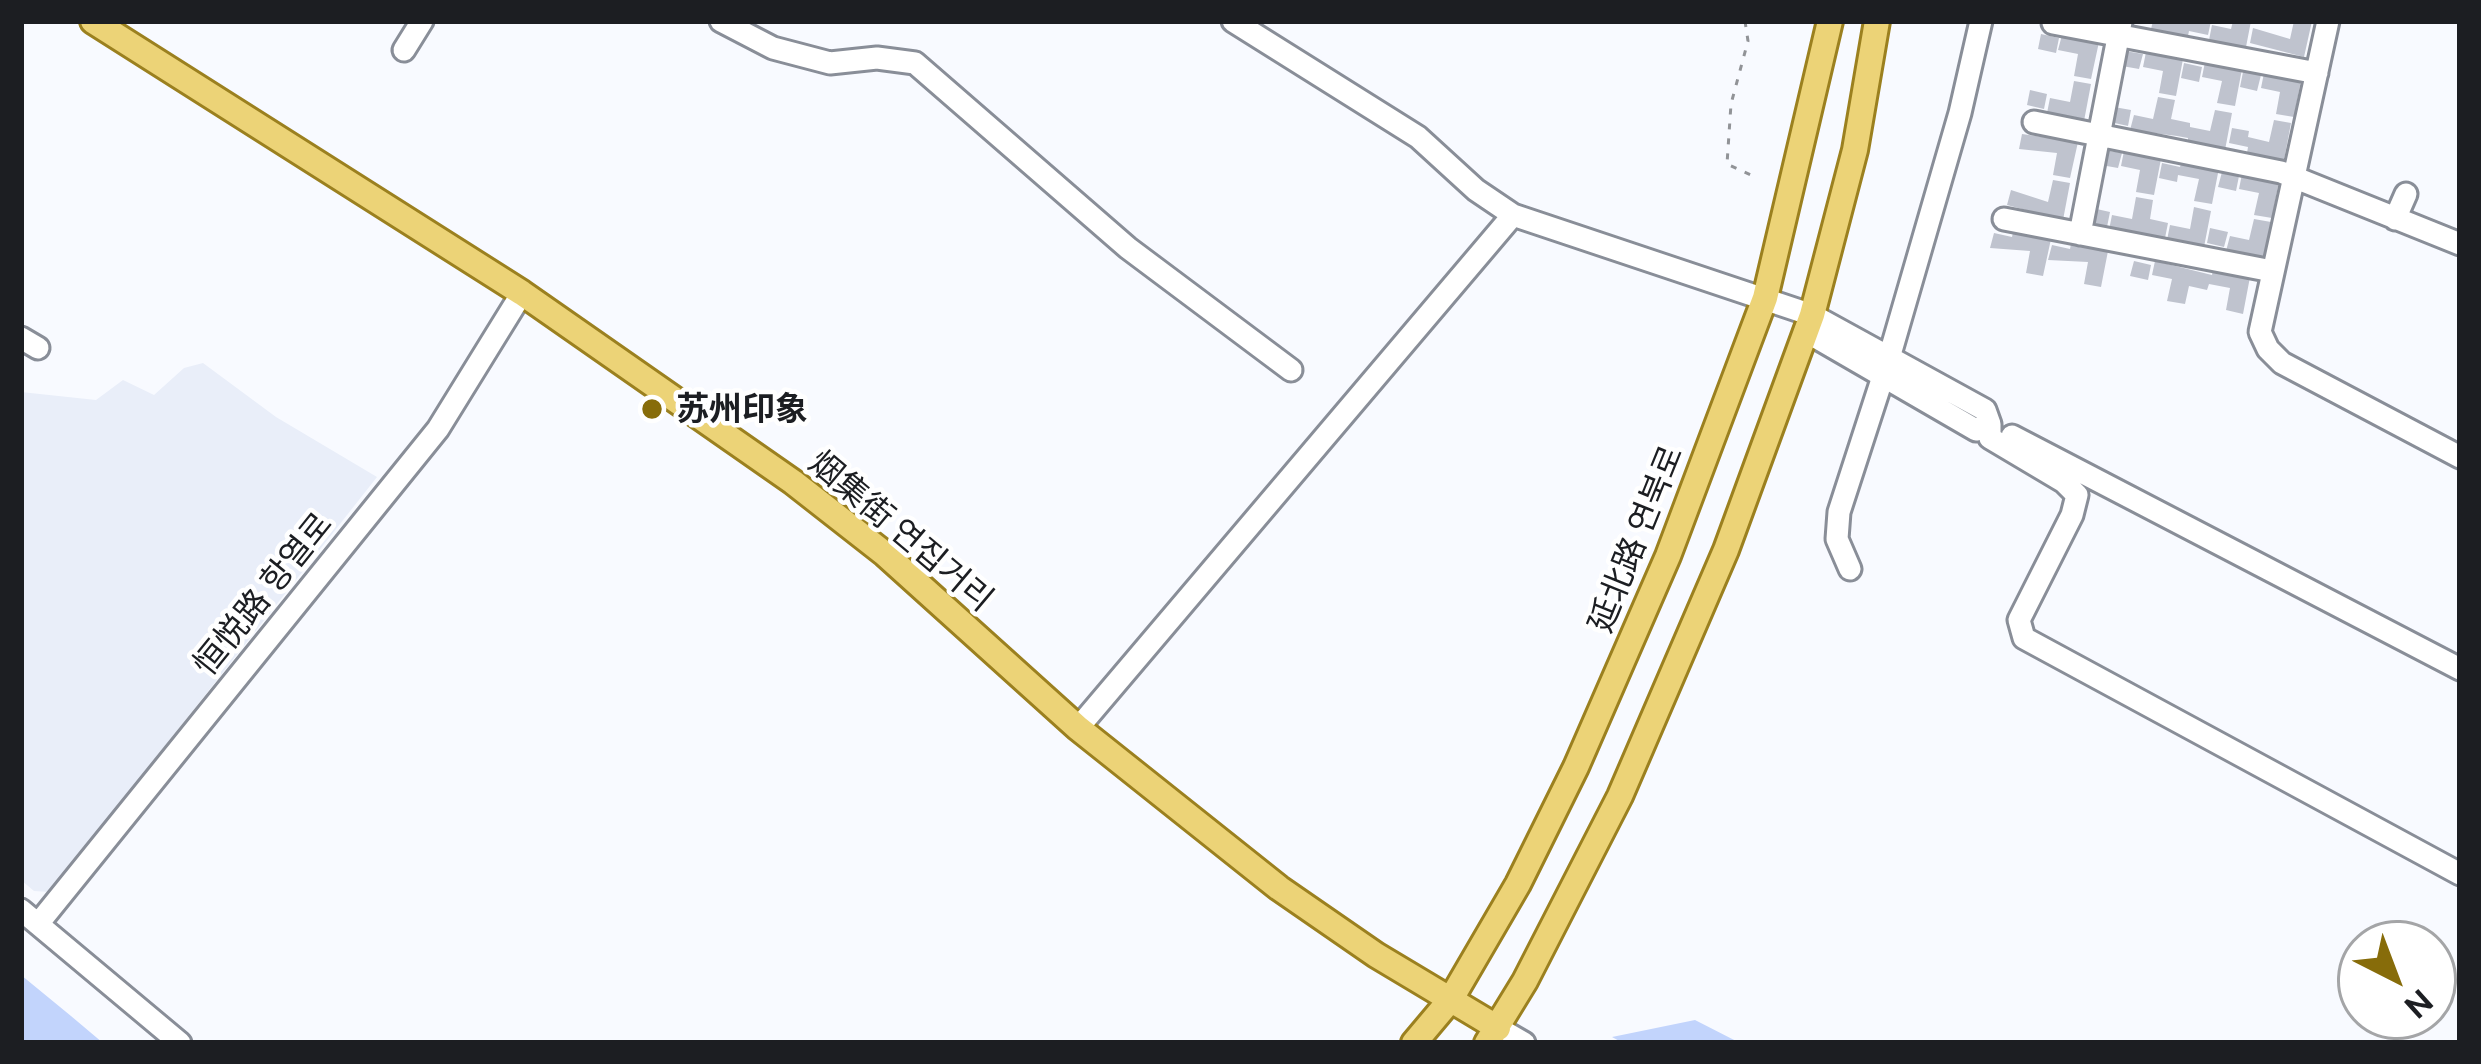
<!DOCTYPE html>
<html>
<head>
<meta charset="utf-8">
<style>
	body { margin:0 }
	#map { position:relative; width:2481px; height:1064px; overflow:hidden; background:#f8faff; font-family:Ubuntu,sans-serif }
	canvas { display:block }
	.frame { position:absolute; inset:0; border:24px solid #1c1e22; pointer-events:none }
	.north { position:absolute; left:2337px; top:920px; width:120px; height:120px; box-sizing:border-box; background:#fff; border:3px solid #a4a5a7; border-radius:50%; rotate:138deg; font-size:33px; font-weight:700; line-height:48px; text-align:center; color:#1c1e22 }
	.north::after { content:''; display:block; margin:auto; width:42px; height:54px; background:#876c0a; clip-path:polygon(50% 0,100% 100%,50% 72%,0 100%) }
</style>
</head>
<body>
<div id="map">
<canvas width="2481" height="1064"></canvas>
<div class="frame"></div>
<div class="north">N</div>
</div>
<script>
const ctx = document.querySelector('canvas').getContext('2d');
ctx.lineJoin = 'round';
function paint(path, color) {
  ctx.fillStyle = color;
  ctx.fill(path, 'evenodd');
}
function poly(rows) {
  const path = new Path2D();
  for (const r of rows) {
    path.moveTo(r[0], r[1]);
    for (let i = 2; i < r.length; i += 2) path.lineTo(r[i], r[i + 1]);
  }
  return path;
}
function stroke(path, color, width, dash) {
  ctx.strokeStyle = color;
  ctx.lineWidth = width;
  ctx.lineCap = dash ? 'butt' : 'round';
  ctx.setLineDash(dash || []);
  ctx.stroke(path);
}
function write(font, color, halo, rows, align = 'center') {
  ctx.font = font + ' Ubuntu,"Noto Sans SC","Noto Sans KR",sans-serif';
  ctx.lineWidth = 9;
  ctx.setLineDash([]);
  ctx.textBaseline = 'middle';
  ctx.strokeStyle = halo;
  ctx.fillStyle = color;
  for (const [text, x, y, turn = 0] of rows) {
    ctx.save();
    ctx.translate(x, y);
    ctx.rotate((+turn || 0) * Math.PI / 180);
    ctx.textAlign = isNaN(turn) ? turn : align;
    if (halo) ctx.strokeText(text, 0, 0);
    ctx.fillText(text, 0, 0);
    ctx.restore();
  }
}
paint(poly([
	[203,363,276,417,377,477,50,892,34,891,21,880,21,392,96,400,123,380,154,395,184,368]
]), '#e9eef9');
paint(poly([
	[21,975,71,1016,103,1043,25,1043,21,1037],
	[1695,1020,1740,1043,1623,1043,1612,1037]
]), '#c2d4fc');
paint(poly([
	[2153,21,2211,21,2208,35,2189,31,2188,36,2151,29],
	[2233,21,2251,21,2246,47,2209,40,2212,25,2231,29],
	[2294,21,2312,21,2304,57,2250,43,2253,28,2290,39],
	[2041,34,2059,38,2056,53,2038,49],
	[2062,35,2099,42,2091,79,2074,76,2078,54,2058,50],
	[2125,51,2143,54,2139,69,2122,66],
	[2146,52,2183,59,2176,96,2159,93,2163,71,2143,67],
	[2205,62,2242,69,2235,106,2217,103,2222,81,2202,77],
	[2184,63,2202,67,2199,82,2181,78],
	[2243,72,2261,75,2257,91,2240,87],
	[2264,73,2301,80,2294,117,2276,114,2280,92,2261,88],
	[2074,81,2091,84,2084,121,2047,113,2050,98,2070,102],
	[2030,90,2047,94,2044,109,2027,105],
	[2158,97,2175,100,2171,119,2190,123,2190,127,2210,131,2215,110,2232,113,2225,150,2188,143,2188,138,2177,136,2130,130,2134,115,2153,119],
	[2114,107,2131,110,2128,126,2110,122],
	[2274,120,2291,123,2284,160,2247,153,2248,147,2229,143,2232,128,2249,131,2248,137,2269,142],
	[2022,134,2078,142,2070,178,2053,175,2057,153,2019,149],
	[2104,150,2122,153,2118,168,2101,165],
	[2124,151,2161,159,2154,195,2136,192,2140,170,2121,166],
	[2182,160,2219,168,2212,204,2194,201,2199,179,2178,175,2177,182,2159,178,2162,163,2180,167],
	[2222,172,2239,176,2236,191,2218,187],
	[2242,174,2279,181,2272,218,2254,215,2259,193,2239,189],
	[2053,180,2070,183,2063,220,2007,205,2011,190,2048,202],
	[2136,197,2153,200,2150,219,2168,223,2165,238,2109,230,2112,215,2132,219],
	[2194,207,2211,211,2204,247,2167,240,2170,225,2190,229],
	[2092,208,2110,212,2107,227,2089,224],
	[2254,219,2271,222,2264,259,2226,251,2230,236,2249,240],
	[2210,228,2228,232,2224,247,2207,243],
	[2013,232,2051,239,2043,276,2026,273,2030,251,1990,248,1994,233,2012,237],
	[2071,244,2108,251,2101,287,2084,284,2088,262,2048,260,2052,245,2070,249],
	[2134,261,2151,265,2148,280,2130,276],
	[2155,261,2212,275,2213,269,2250,277,2243,314,2226,310,2230,288,2209,284,2207,290,2189,286,2185,304,2167,301,2172,279,2152,275]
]), '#bfc3ce');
const minor = poly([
	[721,21,773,48,830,63,877,58,915,63,1128,248,1291,370],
	[1233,21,1418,137,1476,190,1513,215,1812,315,1985,410,1990,424,1976,430,1805,331],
	[2328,21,2260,332,2268,349,2282,363,2460,457],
	[2053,23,2317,73],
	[404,50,422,21],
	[2034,122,2281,172,2460,244],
	[2004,219,2272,271],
	[2395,219,2406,194],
	[2080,234,2121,22],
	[21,338,38,348],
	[1990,424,1990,438,2064,482,2077,495,2072,515,2019,620,2024,638,2460,874],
	[2012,436,2460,669],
	[1850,569,1837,539,1839,512,1889,358,1960,113,1981,21],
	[1078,728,1513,215],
	[21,910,180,1043],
	[38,924,438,429,522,293],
	[1498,1028,1524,1043]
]);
const major = poly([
	[93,21,522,293,793,482,885,554,1078,728,1279,888,1376,955,1498,1028],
	[1414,1043,1451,999,1518,884,1576,767,1668,556,1765,298,1830,21],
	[1487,1043,1525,981,1620,796,1726,550,1812,315,1855,150,1877,21]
]);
stroke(minor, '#898e98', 27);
stroke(major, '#9b801f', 30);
stroke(poly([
	[1745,21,1748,41,1731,104,1727,164,1751,175]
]), '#919397', 3, [6, 9]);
stroke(minor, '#fff', 21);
stroke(major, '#ecd377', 24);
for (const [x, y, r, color] of [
	[652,409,12,"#876c0a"]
]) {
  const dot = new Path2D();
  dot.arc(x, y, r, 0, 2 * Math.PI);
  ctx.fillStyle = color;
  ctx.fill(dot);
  stroke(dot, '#fff', 4.5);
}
write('bold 33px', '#1c1e22', '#fff', [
	["苏州印象",676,409]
], 'left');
write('33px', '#1c1e22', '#fff', [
	["烟集街 연집거리",901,531,40],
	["延北路 연북로",1636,539,-68],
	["恒悦路 항열로",263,594,-51]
]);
</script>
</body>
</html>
